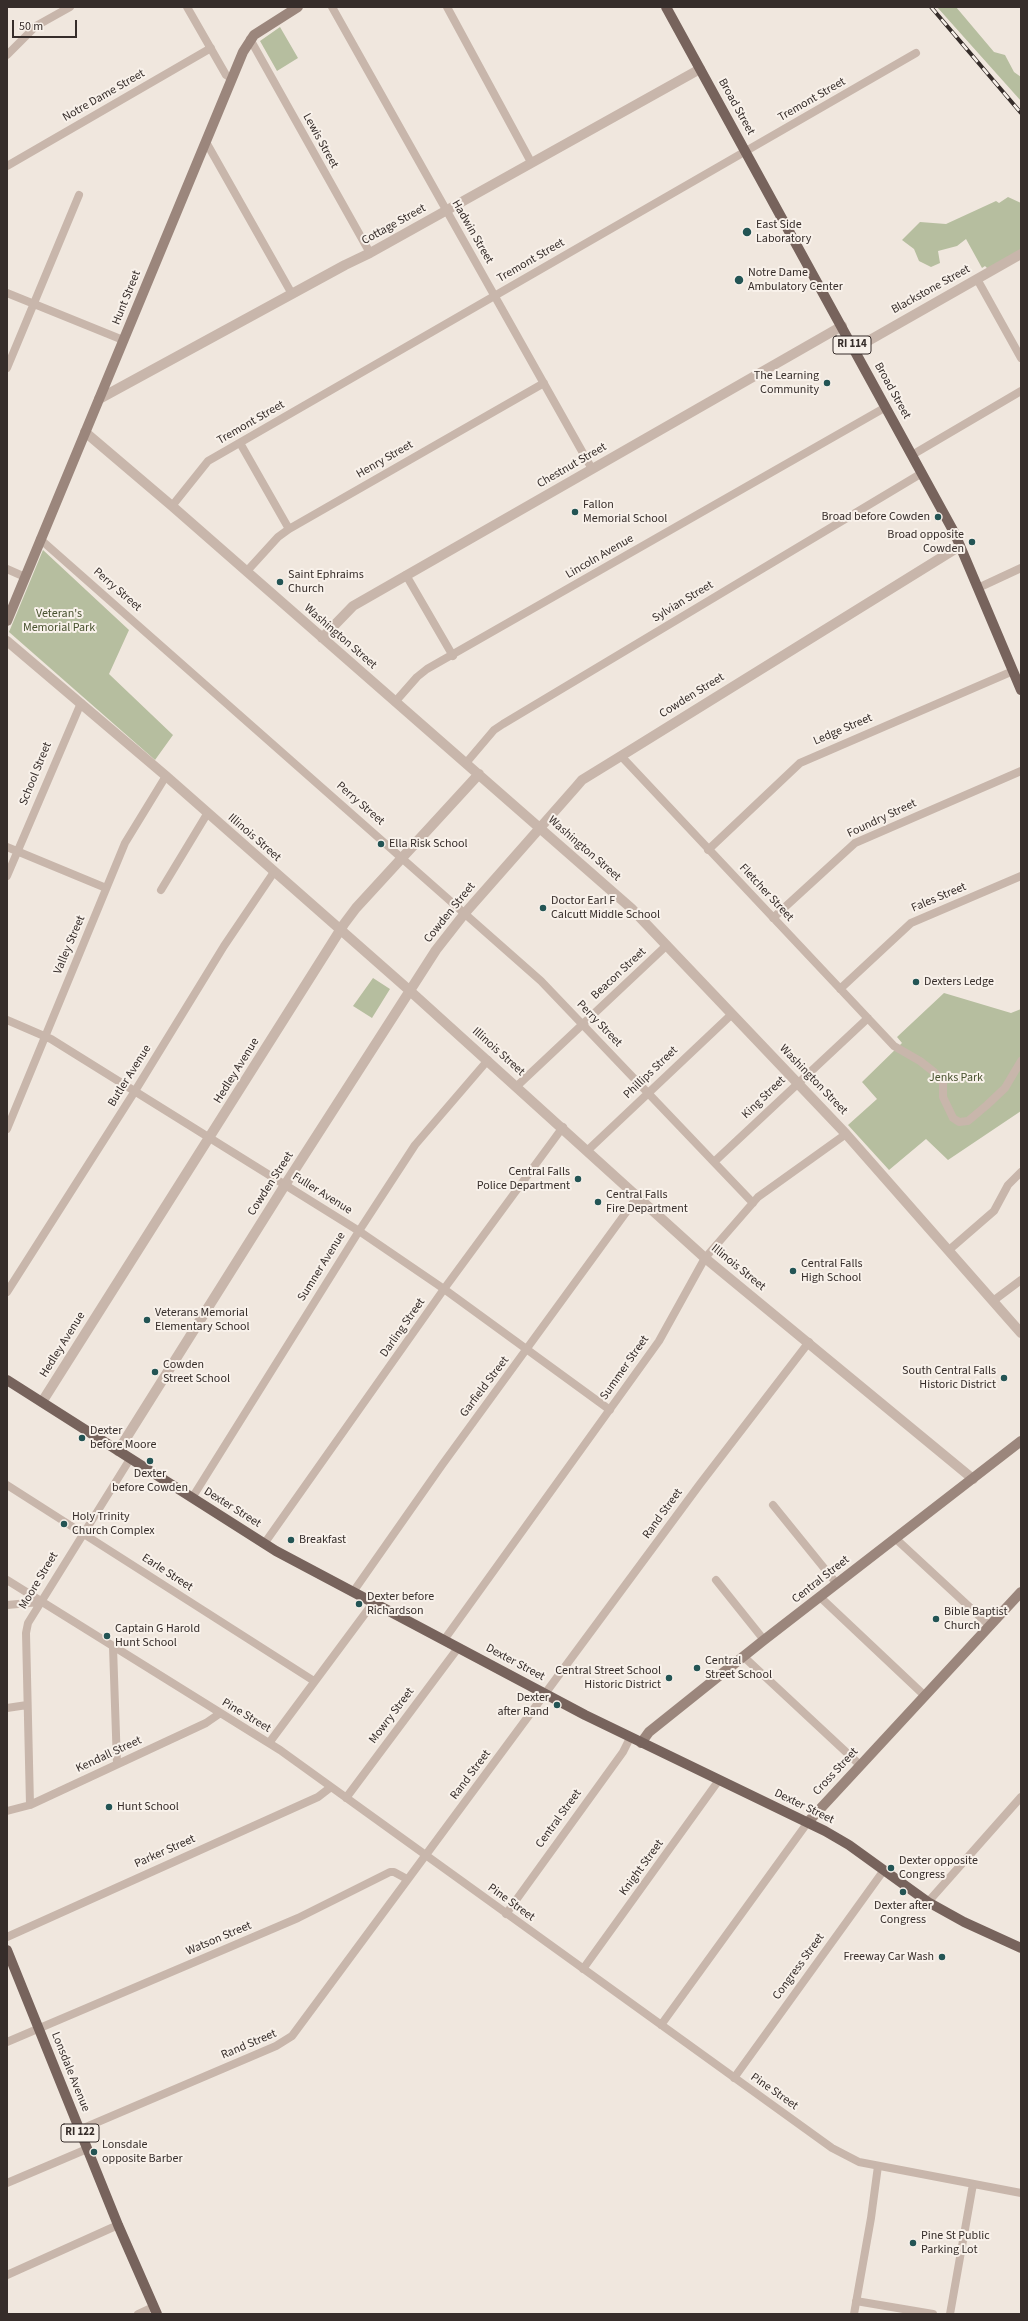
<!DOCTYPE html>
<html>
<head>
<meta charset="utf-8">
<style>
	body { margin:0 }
	#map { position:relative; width:1028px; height:2321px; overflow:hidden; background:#f0e7de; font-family:"Source Sans 3",sans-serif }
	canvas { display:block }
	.frame { position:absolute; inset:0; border:8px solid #362d2a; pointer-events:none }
	.scale { position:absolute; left:12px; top:20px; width:65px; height:18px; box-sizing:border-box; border:2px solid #362d2a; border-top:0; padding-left:5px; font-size:12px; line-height:14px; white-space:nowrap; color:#362d2a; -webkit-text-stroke:3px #f8f1ea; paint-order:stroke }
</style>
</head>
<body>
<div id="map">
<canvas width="1028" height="2321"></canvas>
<div class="frame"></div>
<div class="scale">50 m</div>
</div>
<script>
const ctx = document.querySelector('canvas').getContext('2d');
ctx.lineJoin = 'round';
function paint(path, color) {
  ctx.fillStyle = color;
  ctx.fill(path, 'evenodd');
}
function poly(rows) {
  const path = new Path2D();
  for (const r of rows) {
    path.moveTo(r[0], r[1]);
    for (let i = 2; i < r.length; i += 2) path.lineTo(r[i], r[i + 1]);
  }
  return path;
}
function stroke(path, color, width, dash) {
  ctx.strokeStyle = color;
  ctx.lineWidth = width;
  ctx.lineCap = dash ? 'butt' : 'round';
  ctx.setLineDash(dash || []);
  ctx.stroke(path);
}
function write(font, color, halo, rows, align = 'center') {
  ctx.font = font + ' "Source Sans 3",sans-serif';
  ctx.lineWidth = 4;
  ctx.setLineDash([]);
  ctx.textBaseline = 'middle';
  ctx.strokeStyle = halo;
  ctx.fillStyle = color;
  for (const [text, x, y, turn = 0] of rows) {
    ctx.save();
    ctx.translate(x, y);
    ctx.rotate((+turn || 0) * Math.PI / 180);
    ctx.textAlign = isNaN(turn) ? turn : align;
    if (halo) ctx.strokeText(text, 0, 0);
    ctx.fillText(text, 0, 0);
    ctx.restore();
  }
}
paint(poly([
	[937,7,956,7,994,52,1005,55,1014,72,1021,77,1021,101],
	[280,27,298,58,277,71,260,41],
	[1008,197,1021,203,1021,257,992,273,985,266,982,268,966,239,957,246,938,251,940,263,931,267,919,261,914,249,902,240,920,222,946,224,996,201,999,203],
	[43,550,129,630,109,674,173,735,155,760,9,632],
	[373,978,390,989,372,1018,353,1006],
	[944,993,1011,1013,1021,1009,1021,1111,948,1160,926,1139,889,1170,848,1125,877,1099,862,1082,902,1043,897,1037]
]), '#b6be9f');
stroke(poly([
	[187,7,226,75,232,79],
	[332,7,592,469],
	[447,7,531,162],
	[250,39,370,253],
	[7,55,36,26,70,7],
	[206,142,292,294],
	[7,166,211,48],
	[977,279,1021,358],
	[7,293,123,340],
	[7,368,79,195],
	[240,443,289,529],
	[912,455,1021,391],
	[172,506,208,461,215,457,916,53],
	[40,539,541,981,753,1203],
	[7,569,25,577],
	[247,571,278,537,289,529,544,383],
	[406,575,453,656],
	[978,588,1021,568],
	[395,702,417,677,427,669,886,407],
	[621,756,894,1046,920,1061,934,1072,943,1083,943,1097,953,1118,959,1122,968,1121,987,1105,1005,1088,1021,1061],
	[466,763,494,730,503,724,922,473],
	[7,847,106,888],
	[708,850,800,763,1013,671],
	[7,876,81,703],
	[161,890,207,814],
	[773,918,855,843,1021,771],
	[840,989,911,923,1021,876],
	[7,1020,51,1039,359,1231,444,1289,610,1410],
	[517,1086,667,945],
	[7,1129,125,843,166,776],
	[587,1151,732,1014],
	[714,1162,868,1018],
	[949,1250,994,1211,1008,1185,1021,1172],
	[7,1292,135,1091,224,946,274,872],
	[993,1301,1021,1280],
	[7,1485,314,1681],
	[192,1498,359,1231,415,1145,488,1060],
	[773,1505,837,1584],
	[896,1539,990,1626],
	[264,1544,444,1289,563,1127],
	[7,1580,280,1750,832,2148,859,2162,1021,2193],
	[716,1580,764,1640],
	[353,1592,442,1465,638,1196],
	[820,1597,925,1696],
	[7,1605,40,1602],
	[444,1640,659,1341,705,1258,758,1197,846,1134],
	[113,1647,117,1764],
	[744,1657,860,1765],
	[7,1708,27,1705],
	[269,1743,373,1603],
	[346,1798,458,1648],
	[30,1805,26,1633,28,1623,130,1459],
	[7,1811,30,1805,206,1723,219,1714],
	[928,1902,1021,1797],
	[506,1914,623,1752,630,1738],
	[7,1937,318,1797,331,1787],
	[583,1969,719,1780],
	[661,2025,808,1822],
	[7,2042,298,1918,390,1872,394,1872,407,1879],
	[734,2078,884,1870],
	[79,2130,276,2046,292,2036,700,1484,809,1342],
	[7,2183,87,2149],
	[7,2275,118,2225],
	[856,2301,933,2314],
	[138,2314,153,2307],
	[854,2314,871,2218,878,2166],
	[950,2314,973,2184]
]), '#c8b6ab', 8);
stroke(poly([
	[854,349,1021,254],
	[99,399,345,265,370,253,700,69],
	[85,432,172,506,631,908,846,1134,1021,1333],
	[322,638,353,606,842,326],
	[7,641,166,776,409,990,705,1258,973,1479],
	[42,1402,344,924,356,908,479,774],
	[118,1451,285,1185,436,950,465,913,576,787,582,780,621,756,960,546]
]), '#c8b6ab', 10);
stroke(poly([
	[7,621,243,52,254,35,298,7],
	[641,1743,649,1732,764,1640,1021,1441],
	[808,1822,1021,1592]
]), '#9b867c', 10);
stroke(poly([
	[666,7,955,534,1021,690],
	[7,1380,276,1551,585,1715,825,1831,849,1845,928,1902,964,1922,1021,1948],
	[7,1950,118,2225,157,2314]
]), '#77635c', 10);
const rail = poly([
	[931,7,1021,113]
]);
stroke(rail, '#362d2a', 4);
stroke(rail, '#f8f1ea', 2.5, [8]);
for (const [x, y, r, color] of [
	[747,232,5,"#235454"],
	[739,280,5,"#235454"],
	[827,383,4,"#235454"],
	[575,512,4,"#235454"],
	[938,517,4,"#235454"],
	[972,542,4,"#235454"],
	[280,582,4,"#235454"],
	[381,844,4,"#235454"],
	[543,908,4,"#235454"],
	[916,982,4,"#235454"],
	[578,1179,4,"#235454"],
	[598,1202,4,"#235454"],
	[793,1271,4,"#235454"],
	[147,1320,4,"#235454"],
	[155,1372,4,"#235454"],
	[1004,1378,4,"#235454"],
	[82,1438,4,"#235454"],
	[150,1461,4,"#235454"],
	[64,1524,4,"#235454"],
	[291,1540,4,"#235454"],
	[359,1604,4,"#235454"],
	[936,1619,4,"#235454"],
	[107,1636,4,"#235454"],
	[697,1668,4,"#235454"],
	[669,1678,4,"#235454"],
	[557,1705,4,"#235454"],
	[109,1807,4,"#235454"],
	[891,1868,4,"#235454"],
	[903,1892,4,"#235454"],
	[942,1957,4,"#235454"],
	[94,2152,4,"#235454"],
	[913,2243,4,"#235454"]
]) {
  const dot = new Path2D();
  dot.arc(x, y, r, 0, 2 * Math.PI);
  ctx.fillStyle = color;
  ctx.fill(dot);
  stroke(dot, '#f8f1ea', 1.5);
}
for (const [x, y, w] of [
	[852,345,38],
	[80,2133,38]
]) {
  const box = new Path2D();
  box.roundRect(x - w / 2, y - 9, w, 18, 3);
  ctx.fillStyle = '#f8f1ea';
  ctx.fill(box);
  stroke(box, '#362d2a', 1);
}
write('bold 11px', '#362d2a', null, [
	["RI 114",852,345],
	["RI 122",80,2133]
]);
write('12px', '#362d2a', '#f8f1ea', [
	["Notre Dame Street",104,96,-30],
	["Tremont Street",812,100,-30],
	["Broad Street",736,107,61],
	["Lewis Street",320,141,61],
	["Cottage Street",394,225,-29],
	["Hadwin Street",472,232,60],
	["Tremont Street",531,261,-30],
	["Blackstone Street",931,290,-29],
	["Hunt Street",127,298,-68],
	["Broad Street",892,391,61],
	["Tremont Street",251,423,-30],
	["Henry Street",385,460,-30],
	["Chestnut Street",572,466,-30],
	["Lincoln Avenue",600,557,-30],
	["Perry Street",117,590,41],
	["Sylvian Street",683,602,-31],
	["Washington Street",340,637,41],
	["Cowden Street",692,696,-32],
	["Ledge Street",843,730,-23],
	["School Street",36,774,-68],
	["Perry Street",360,804,41],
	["Foundry Street",882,819,-25],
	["Illinois Street",254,838,41],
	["Washington Street",584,849,41],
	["Fletcher Street",766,893,47],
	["Fales Street",939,898,-23],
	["Cowden Street",450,913,-51],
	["Valley Street",70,945,-67],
	["Beacon Street",619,974,-43],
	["Perry Street",599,1024,46],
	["Illinois Street",498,1052,42],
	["Hedley Avenue",237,1071,-58],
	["Phillips Street",651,1073,-44],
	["Butler Avenue",130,1076,-58],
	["Washington Street",813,1080,46],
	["King Street",764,1098,-44],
	["Cowden Street",271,1184,-57],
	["Fuller Avenue",322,1194,32],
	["Sumner Avenue",322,1267,-58],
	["Illinois Street",738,1268,39],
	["Darling Street",403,1328,-55],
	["Hedley Avenue",63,1345,-58],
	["Summer Street",625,1368,-55],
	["Garfield Street",485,1387,-53],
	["Dexter Street",232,1508,32],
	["Rand Street",663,1514,-54],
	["Earle Street",167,1573,33],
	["Central Street",821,1580,-38],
	["Moore Street",39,1581,-59],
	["Dexter Street",515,1663,28],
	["Pine Street",246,1716,31],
	["Mowry Street",392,1716,-53],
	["Kendall Street",109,1755,-25],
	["Cross Street",836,1772,-47],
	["Rand Street",471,1775,-53],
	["Dexter Street",804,1807,26],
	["Central Street",559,1819,-54],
	["Parker Street",165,1852,-24],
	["Knight Street",642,1868,-54],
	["Pine Street",511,1903,36],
	["Watson Street",219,1939,-23],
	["Congress Street",799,1967,-54],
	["Rand Street",249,2045,-23],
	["Lonsdale Avenue",70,2072,68],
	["Pine Street",774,2092,35]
]);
write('12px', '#362d2a', '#f8f1ea', [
	["East Side",756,225],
	["Laboratory",756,239],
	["Notre Dame",748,273],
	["Ambulatory Center",748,287],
	["The Learning",819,376,"right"],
	["Community",819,390,"right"],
	["Fallon",583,505],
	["Memorial School",583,519],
	["Broad before Cowden",930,517,"right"],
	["Broad opposite",964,535,"right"],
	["Cowden",964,549,"right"],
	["Saint Ephraims",288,575],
	["Church",288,589],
	["Ella Risk School",389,844],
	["Doctor Earl F",551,901],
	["Calcutt Middle School",551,915],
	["Dexters Ledge",924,982],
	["Central Falls",570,1172,"right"],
	["Police Department",570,1186,"right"],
	["Central Falls",606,1195],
	["Fire Department",606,1209],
	["Central Falls",801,1264],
	["High School",801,1278],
	["Veterans Memorial",155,1313],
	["Elementary School",155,1327],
	["Cowden",163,1365],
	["Street School",163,1379],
	["South Central Falls",996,1371,"right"],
	["Historic District",996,1385,"right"],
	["Dexter",90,1431],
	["before Moore",90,1445],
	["Dexter",150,1474,"center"],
	["before Cowden",150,1488,"center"],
	["Holy Trinity",72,1517],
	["Church Complex",72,1531],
	["Breakfast",299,1540],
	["Dexter before",367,1597],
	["Richardson",367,1611],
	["Bible Baptist",944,1612],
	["Church",944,1626],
	["Captain G Harold",115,1629],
	["Hunt School",115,1643],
	["Central",705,1661],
	["Street School",705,1675],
	["Central Street School",661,1671,"right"],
	["Historic District",661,1685,"right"],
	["Dexter",549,1698,"right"],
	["after Rand",549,1712,"right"],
	["Hunt School",117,1807],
	["Dexter opposite",899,1861],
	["Congress",899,1875],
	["Dexter after",903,1906,"center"],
	["Congress",903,1920,"center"],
	["Freeway Car Wash",934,1957,"right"],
	["Lonsdale",102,2145],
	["opposite Barber",102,2159],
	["Pine St Public",921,2236],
	["Parking Lot",921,2250]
], 'left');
write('12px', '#48522f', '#f8f1ea', [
	["Veteran's",59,614],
	["Memorial Park",59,628],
	["Jenks Park",956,1078]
]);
</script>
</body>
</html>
